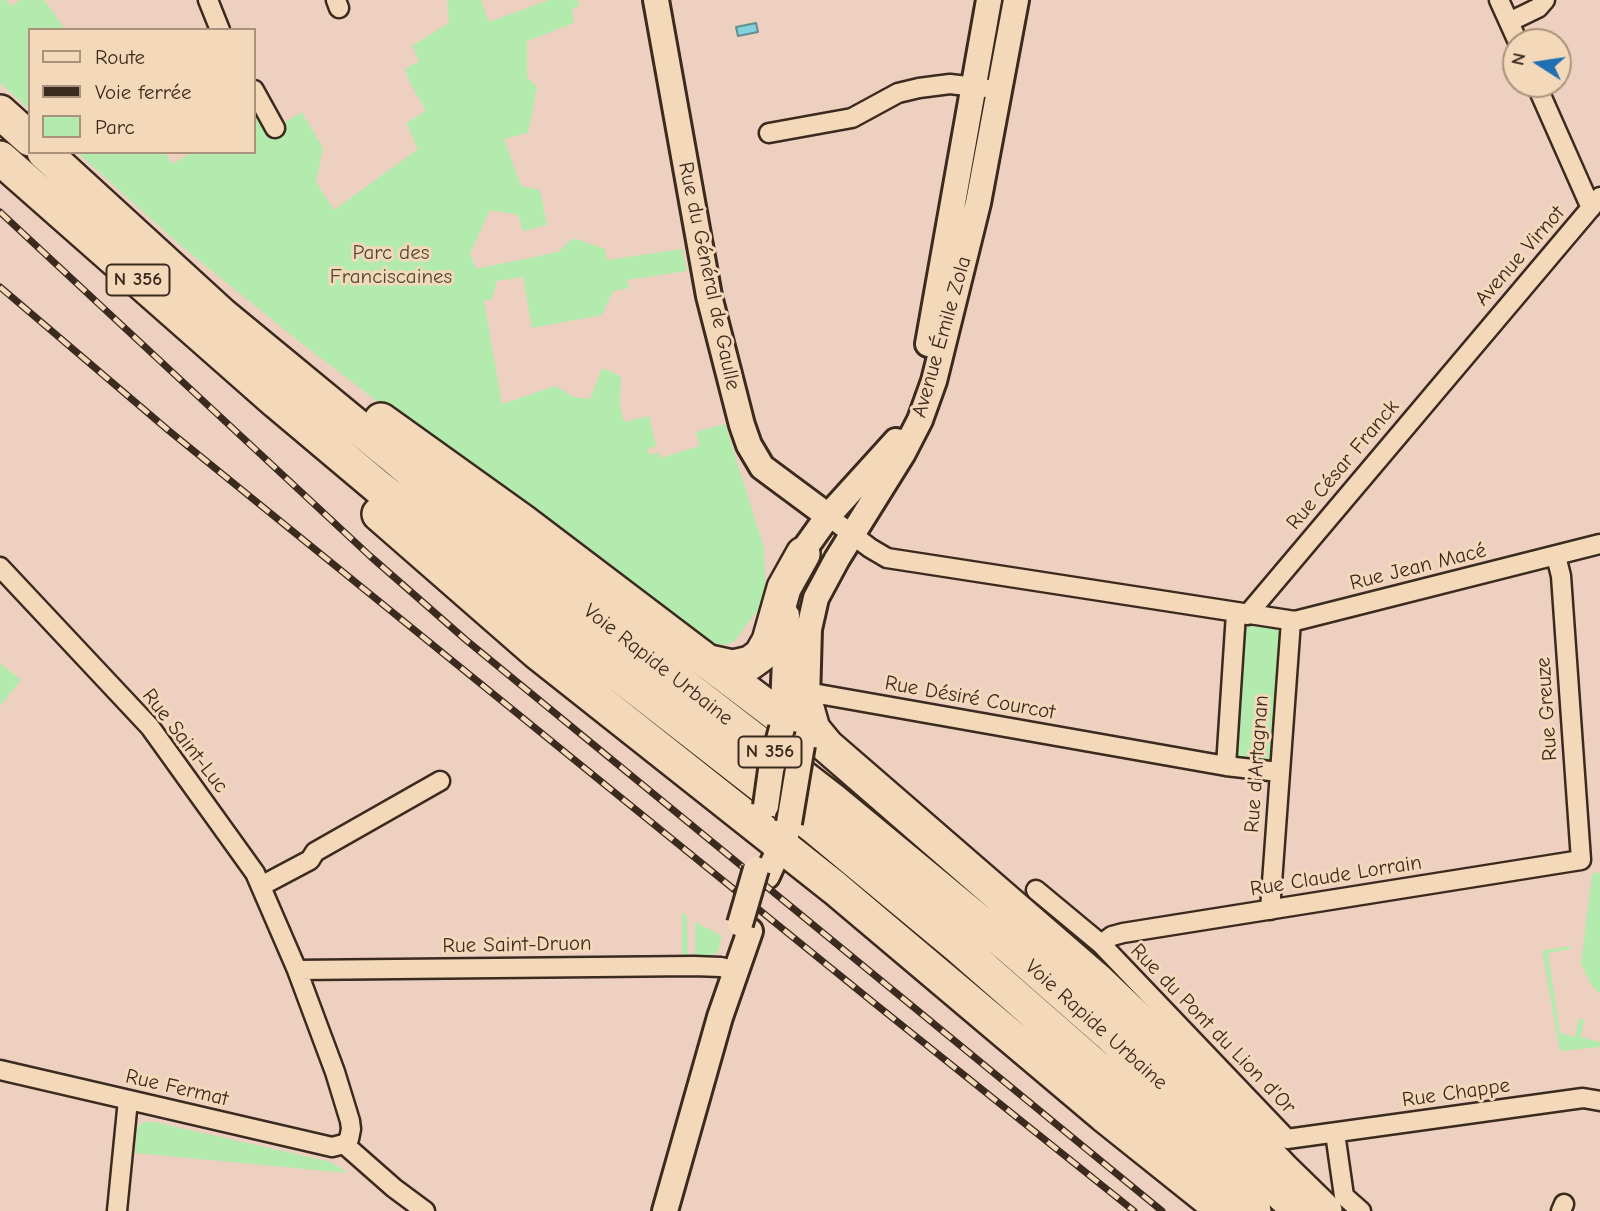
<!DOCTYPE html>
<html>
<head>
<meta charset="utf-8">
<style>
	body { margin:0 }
	#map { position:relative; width:1600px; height:1211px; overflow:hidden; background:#eed0c1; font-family:"Comic Neue",sans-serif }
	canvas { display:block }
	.legend { position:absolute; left:28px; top:28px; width:228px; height:126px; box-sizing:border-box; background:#f4d8ba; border:2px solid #aa927c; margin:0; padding:9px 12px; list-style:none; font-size:21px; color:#3b2a1e }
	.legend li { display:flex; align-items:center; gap:14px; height:35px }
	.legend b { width:35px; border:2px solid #aa927c }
	.north { position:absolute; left:1502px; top:28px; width:70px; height:70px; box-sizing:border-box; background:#f4d8ba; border:2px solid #aa927c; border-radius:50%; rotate:282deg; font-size:19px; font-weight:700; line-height:28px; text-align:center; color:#3b2a1e }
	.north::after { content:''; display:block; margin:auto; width:24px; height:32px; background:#1f6fb2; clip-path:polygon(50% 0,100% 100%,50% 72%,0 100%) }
</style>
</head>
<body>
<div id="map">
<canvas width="1600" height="1211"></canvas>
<ul class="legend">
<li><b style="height:9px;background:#f4d8ba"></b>Route</li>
<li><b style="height:9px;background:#3b2a1e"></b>Voie ferrée</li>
<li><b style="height:19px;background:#b3eaad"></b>Parc</li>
</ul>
<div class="north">N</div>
</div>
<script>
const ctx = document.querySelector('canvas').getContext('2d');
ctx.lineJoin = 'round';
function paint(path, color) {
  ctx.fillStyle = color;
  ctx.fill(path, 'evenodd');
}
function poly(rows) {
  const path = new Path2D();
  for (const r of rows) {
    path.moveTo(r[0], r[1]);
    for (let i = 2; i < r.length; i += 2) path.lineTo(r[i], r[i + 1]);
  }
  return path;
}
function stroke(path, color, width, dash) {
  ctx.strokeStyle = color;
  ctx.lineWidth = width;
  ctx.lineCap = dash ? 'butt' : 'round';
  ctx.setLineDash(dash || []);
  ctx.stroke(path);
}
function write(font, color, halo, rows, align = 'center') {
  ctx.font = font + ' "Comic Neue",sans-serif';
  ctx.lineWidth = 6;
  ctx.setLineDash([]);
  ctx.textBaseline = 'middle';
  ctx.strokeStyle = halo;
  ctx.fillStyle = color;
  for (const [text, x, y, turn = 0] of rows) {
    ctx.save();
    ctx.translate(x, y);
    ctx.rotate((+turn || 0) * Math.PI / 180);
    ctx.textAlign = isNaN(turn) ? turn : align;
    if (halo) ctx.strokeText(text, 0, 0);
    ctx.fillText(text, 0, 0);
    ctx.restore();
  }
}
paint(poly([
	[0,0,6,0,12,6,20,0,44,0,66,30,30,30,30,110,0,83],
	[447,0,481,0,489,22,549,0,578,0,579,6,572,9,574,23,527,41,527,77,537,87,528,133,504,139,521,186,540,190,547,225,523,231,518,215,490,210,470,253,476,269,558,252,573,238,605,249,607,260,682,249,687,271,627,280,629,288,613,291,602,315,532,328,523,277,497,281,492,299,484,301,502,404,555,386,574,397,590,399,602,368,621,376,620,405,624,422,649,416,656,446,648,449,649,455,659,453,660,458,700,446,696,432,725,424,764,548,766,599,734,642,725,645,703,643,455,461,296,339,180,245,77,152,165,152,172,164,193,152,254,152,254,120,261,116,275,128,302,112,323,148,316,182,334,210,418,149,406,123,426,111,410,83,405,69,419,61,412,46,449,23],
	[813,547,826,556,802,618,796,624,796,606],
	[1253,624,1273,626,1281,633,1271,756,1264,762,1243,762,1236,758,1234,751,1244,629],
	[0,663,21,680,0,706],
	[1600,872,1600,994,1592,986,1581,964,1592,874],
	[682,912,687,916,688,958,682,958],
	[695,922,722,936,718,952,706,958,695,957],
	[1570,946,1570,949,1548,953,1560,1033,1575,1037,1579,1018,1584,1020,1581,1037,1600,1042,1600,1047,1560,1051,1542,951],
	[143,1122,155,1122,331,1162,348,1173,135,1153,137,1128]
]), '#b3eaad');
const water = poly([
	[756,23,758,32,738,36,736,27,756,23]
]);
paint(water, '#81d2db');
stroke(water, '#658f8f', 2);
const street = poly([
	[208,0,220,30],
	[336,0,339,8],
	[1499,0,1518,42],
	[1509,22,1538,8,1545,0],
	[1536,84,1591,208],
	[254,90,275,128],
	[769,133,852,118,898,93,919,88,950,84,984,88],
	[828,516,870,548,887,558,1295,621,1600,544],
	[0,567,150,727,255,873,297,970,335,1072,350,1121,351,1129,349,1139,344,1144],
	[1247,615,1600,197],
	[807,692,1226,766,1279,772],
	[1226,766,1236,613],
	[261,886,310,860,315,852,440,781],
	[1036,890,1101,944,1287,1139,1583,1098,1600,1101],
	[1270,910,1291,621],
	[1101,944,1112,936,1123,933,1581,860,1561,576,1556,556],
	[297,970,694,966,721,967,736,971],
	[0,1070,332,1147,344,1144],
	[1335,1133,1344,1196,1361,1211],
	[344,1144,394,1188,425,1211],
	[117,1211,128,1100],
	[1561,1211,1564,1204]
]);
const secondary = poly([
	[656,0,709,296,742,425,749,445,762,467,828,516],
	[928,344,989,0],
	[797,569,808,544,828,516,896,441],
	[804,725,807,700,809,629,816,598,837,559,903,453,920,420,934,381,978,203,1016,0],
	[782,728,787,615],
	[767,876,787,832],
	[665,1211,720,1017,750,931]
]);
const highway = poly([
	[0,112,30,139],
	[44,152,222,315,410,470,488,534,831,799,1011,948,1108,1033,1300,1211],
	[0,158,277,402,378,487,817,829,959,947,1160,1123,1254,1211],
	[381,420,522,521,783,719,792,728,802,745],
	[379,514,537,652,835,888,1104,1115,1224,1211],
	[710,662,733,667,750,663,761,655,769,641,784,588,803,554],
	[807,708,813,729,827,746,1097,980,1170,1050,1282,1169,1325,1211]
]);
stroke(street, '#3b2a1e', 23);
stroke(secondary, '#3b2a1e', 30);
stroke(highway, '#3b2a1e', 38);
stroke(street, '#f4d8ba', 18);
stroke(secondary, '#f4d8ba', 24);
stroke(highway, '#f4d8ba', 33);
const rail = poly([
	[0,212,370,556,466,640,1162,1211],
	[0,287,168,430,874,1003,1134,1211]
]);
stroke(rail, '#3b2a1e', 7);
stroke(rail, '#f4d8ba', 4.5, [13]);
const secondaryBridge = poly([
	[766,806,771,770,782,728],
	[789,823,802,745],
	[740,924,756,869]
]);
stroke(secondaryBridge, '#3b2a1e', 30, []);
stroke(secondaryBridge, '#f4d8ba', 24);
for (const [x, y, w] of [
	[138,280,63],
	[770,752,63]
]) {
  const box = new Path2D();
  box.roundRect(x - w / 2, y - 15.5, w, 31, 5);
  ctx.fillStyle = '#f4d8ba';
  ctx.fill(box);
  stroke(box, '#3b2a1e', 2);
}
write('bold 19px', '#3b2a1e', null, [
	["N 356",138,280],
	["N 356",770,752]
]);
write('21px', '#4d4733', '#f4d8ba', [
	["Parc des",391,253],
	["Franciscaines",391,277]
]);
write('21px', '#3b2a1e', '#f4d8ba', [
	["Avenue Virnot",1520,256,-49],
	["Rue du Général de Gaulle",709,276,78],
	["Avenue Émile Zola",942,337,-74],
	["Rue César Franck",1343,465,-50],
	["Rue Jean Macé",1418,567,-14],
	["Voie Rapide Urbaine",658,665,38],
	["Rue Désiré Courcot",970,698,10],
	["Rue Greuze",1547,709,-94],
	["Rue Saint-Luc",185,741,52],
	["Rue d'Artagnan",1257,764,-86],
	["Rue Claude Lorrain",1336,876,-9],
	["Rue Saint-Druon",517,945,-1],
	["Voie Rapide Urbaine",1096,1025,42],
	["Rue du Pont du Lion d'Or",1213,1029,46],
	["Rue Fermat",177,1088,13],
	["Rue Chappe",1456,1093,-8]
]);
</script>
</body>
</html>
